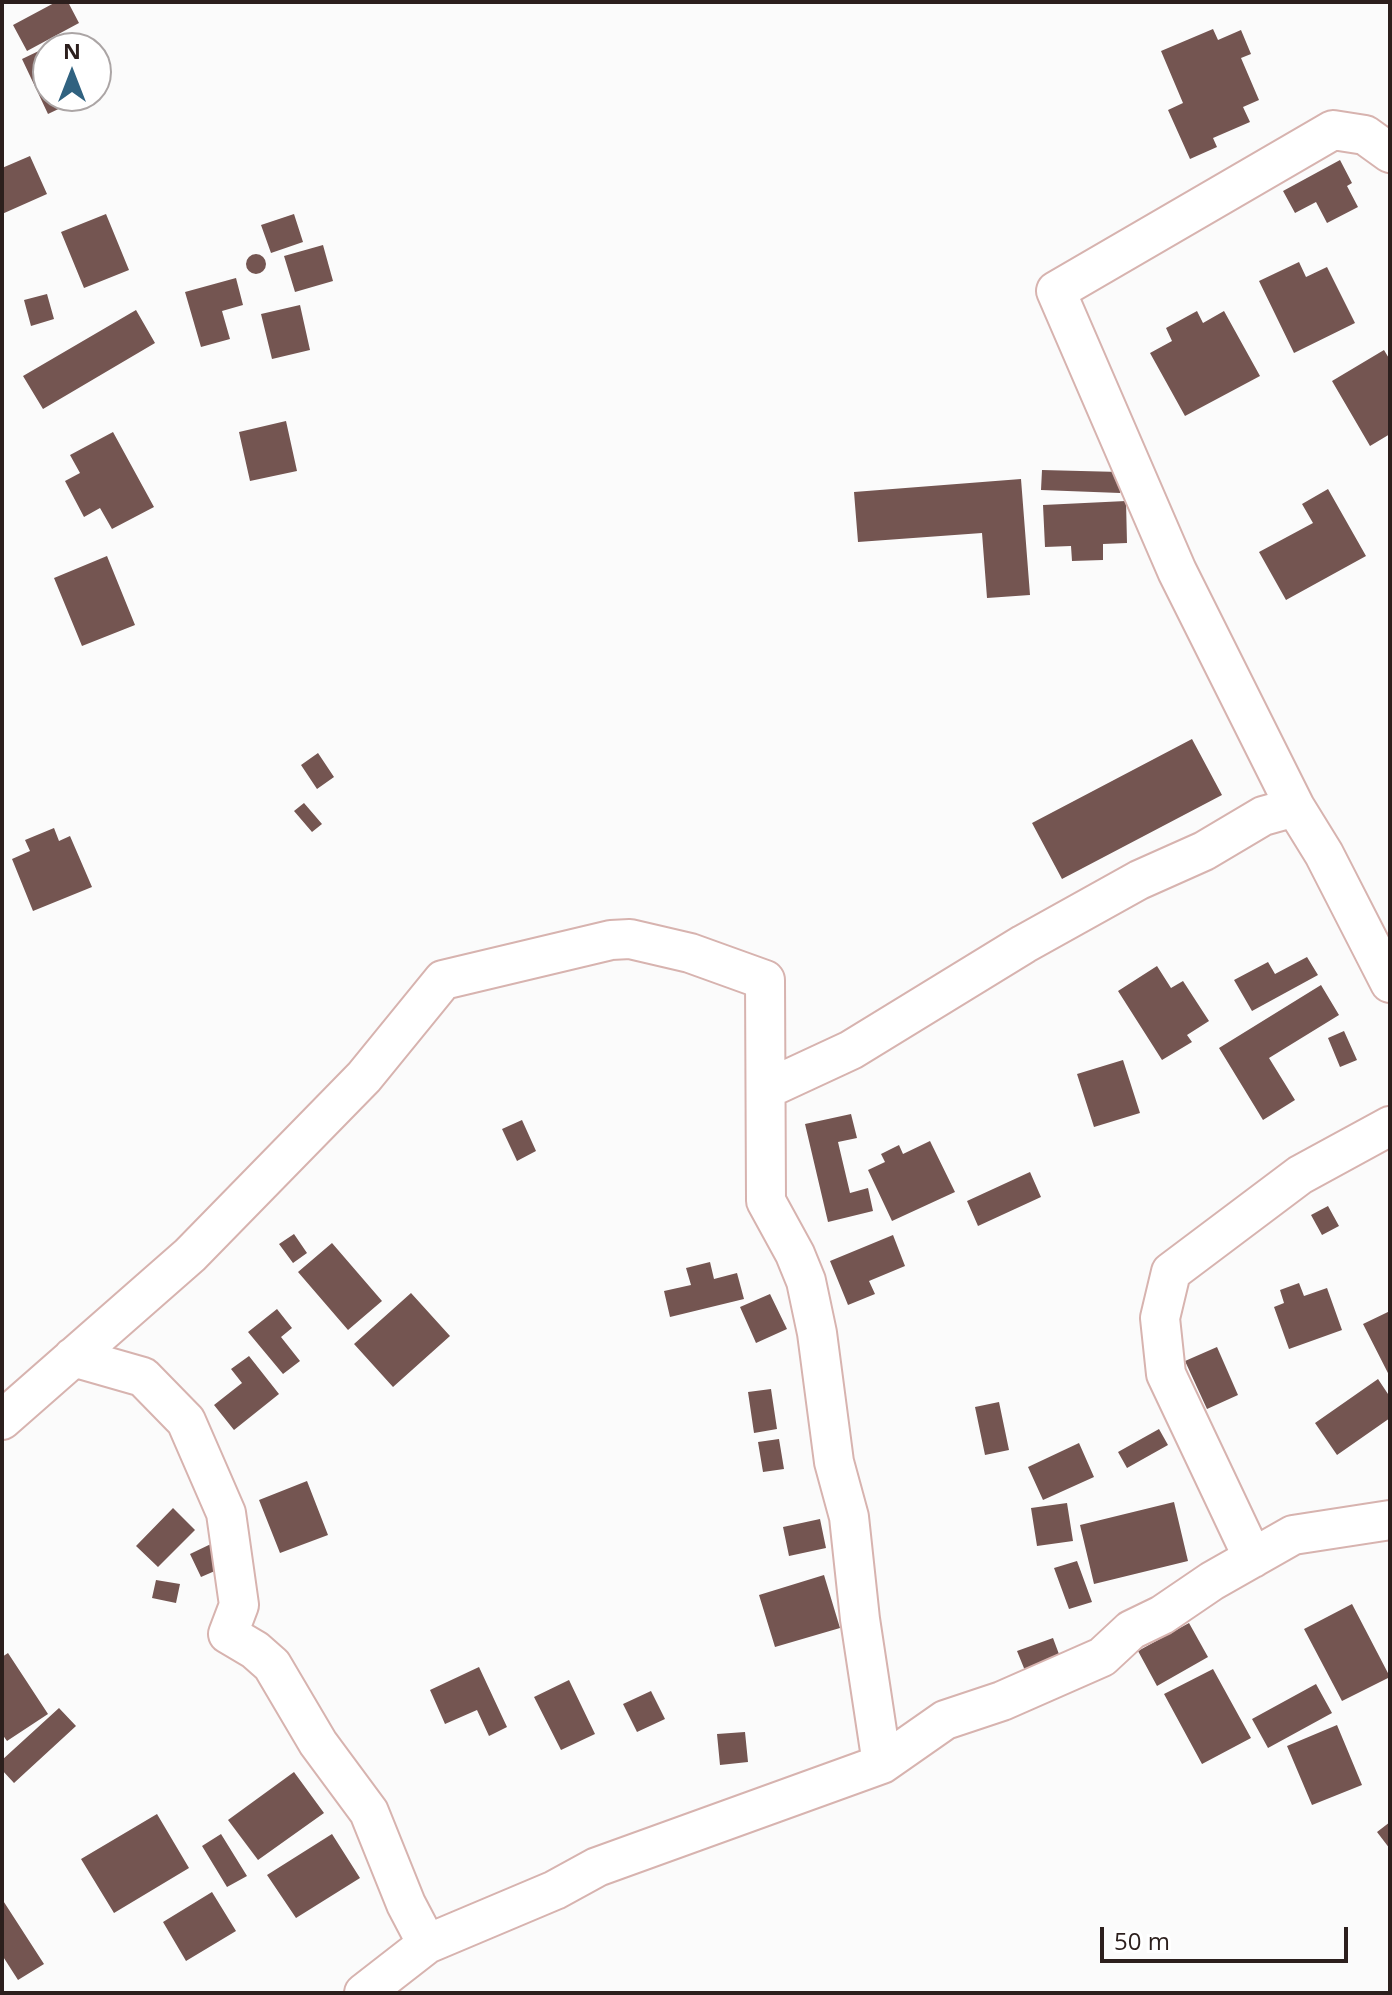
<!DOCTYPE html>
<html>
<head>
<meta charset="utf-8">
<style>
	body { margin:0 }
	#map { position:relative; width:1392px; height:1995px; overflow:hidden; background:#fbfbfb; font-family:"Open Sans",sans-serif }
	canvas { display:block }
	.frame { position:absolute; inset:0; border:4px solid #2c1f1d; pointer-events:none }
	.north { position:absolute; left:32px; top:32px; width:80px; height:80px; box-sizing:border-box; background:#fff; border:2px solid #aba5a5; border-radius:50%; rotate:0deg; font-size:22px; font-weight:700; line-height:32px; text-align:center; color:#2c1f1d }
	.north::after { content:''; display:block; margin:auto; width:28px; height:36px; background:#306280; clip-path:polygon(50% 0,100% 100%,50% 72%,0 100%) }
	.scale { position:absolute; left:1100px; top:1927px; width:248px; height:36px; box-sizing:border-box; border:4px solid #2c1f1d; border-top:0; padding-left:10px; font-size:24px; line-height:28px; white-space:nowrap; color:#2c1f1d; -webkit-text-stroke:6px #fff; paint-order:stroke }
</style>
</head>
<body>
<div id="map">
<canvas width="1392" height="1995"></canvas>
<div class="frame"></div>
<div class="north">N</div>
<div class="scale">50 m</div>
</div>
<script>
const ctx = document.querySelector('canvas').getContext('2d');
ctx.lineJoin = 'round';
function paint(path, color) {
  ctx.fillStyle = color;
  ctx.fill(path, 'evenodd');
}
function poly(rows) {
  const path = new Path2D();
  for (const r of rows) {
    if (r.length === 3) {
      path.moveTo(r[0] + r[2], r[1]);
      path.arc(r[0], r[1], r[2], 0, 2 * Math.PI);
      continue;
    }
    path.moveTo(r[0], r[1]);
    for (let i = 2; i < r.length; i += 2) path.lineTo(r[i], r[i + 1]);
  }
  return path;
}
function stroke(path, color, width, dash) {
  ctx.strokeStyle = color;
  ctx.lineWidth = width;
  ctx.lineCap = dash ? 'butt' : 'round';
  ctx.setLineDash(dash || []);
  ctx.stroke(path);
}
paint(poly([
	[56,2,68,2,79,23,27,51,13,25],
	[1213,29,1218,40,1241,30,1251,54,1241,58,1259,100,1243,107,1250,122,1213,138,1217,147,1190,159,1168,110,1183,103,1161,51],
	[45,48,48,55,48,96,68,96,71,103,48,114,22,59],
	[30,156,47,194,2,214,2,168],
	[1340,160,1352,183,1347,186,1358,207,1327,223,1316,202,1295,213,1283,191],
	[106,214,129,270,84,288,61,232],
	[294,214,303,242,271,253,261,225],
	[323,245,333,281,295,292,284,256],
	[256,264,10],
	[1299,262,1306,277,1327,267,1355,323,1294,353,1259,281],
	[236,278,243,305,222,311,230,339,201,347,185,292],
	[47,294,54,319,31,326,24,300],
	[300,305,310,350,272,359,261,314],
	[136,310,155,343,43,409,23,376],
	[1197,311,1203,323,1224,311,1260,376,1185,416,1150,353,1172,341,1166,328],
	[1384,350,1390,360,1390,434,1370,446,1332,381],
	[286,421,297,471,250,481,239,432],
	[113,432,154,507,112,529,100,508,84,517,65,481,80,473,70,455],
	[1042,470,1120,472,1120,493,1041,490],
	[1021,479,1030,595,987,598,982,533,858,542,854,492],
	[1328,489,1366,556,1286,600,1259,552,1313,523,1302,504],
	[1126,501,1127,543,1103,544,1103,560,1072,561,1071,546,1045,547,1043,505],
	[107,556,135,625,82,646,54,578],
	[1192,739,1222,795,1062,879,1032,823],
	[318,753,334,777,317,789,301,765],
	[304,803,322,824,312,832,294,811],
	[54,828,59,841,70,836,92,887,33,911,12,859,30,851,25,840],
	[1307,957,1318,975,1252,1011,1234,980,1268,962,1275,974],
	[1157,966,1171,988,1183,981,1209,1021,1187,1035,1192,1042,1162,1060,1118,991],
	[1321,985,1339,1015,1269,1058,1295,1100,1263,1120,1219,1048],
	[1344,1031,1357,1060,1340,1067,1328,1038],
	[1123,1060,1140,1113,1094,1127,1077,1074],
	[851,1114,857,1138,838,1142,850,1193,868,1188,873,1211,828,1222,805,1124],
	[522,1120,536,1151,517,1161,502,1129],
	[930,1141,955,1192,892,1221,868,1170,885,1162,881,1154,899,1145,903,1154],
	[1030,1172,1041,1197,978,1226,967,1201],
	[1328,1206,1339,1226,1322,1235,1311,1215],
	[294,1234,307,1253,293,1263,279,1244],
	[893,1235,905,1266,869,1281,875,1294,848,1305,830,1261],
	[332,1243,382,1301,348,1330,298,1272],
	[710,1262,714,1279,737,1273,744,1299,670,1317,664,1291,691,1285,686,1268],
	[1299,1283,1304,1296,1327,1288,1342,1330,1289,1349,1274,1307,1284,1303,1280,1290],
	[411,1293,450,1336,393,1387,354,1344],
	[770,1294,787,1329,756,1343,740,1307],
	[277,1309,292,1328,281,1337,300,1361,283,1374,248,1332],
	[1390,1311,1390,1377,1363,1324],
	[1217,1347,1238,1395,1207,1409,1185,1361],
	[249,1356,279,1394,234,1430,214,1405,242,1383,231,1369],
	[1378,1379,1390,1397,1390,1418,1337,1455,1315,1423],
	[771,1389,777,1429,754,1433,748,1392],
	[999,1402,1009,1450,985,1455,975,1407],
	[1159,1429,1168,1445,1127,1468,1118,1452],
	[779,1439,784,1469,763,1472,758,1442],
	[1079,1443,1094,1477,1043,1500,1028,1467],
	[307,1481,328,1535,280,1553,259,1500],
	[1174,1502,1188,1561,1094,1584,1080,1525],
	[1067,1503,1073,1541,1037,1546,1031,1508],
	[173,1508,195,1530,158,1567,136,1546],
	[820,1519,826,1548,789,1556,783,1527],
	[213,1543,224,1567,201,1577,190,1554],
	[1077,1561,1092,1602,1069,1609,1054,1568],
	[824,1575,840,1628,775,1647,759,1595],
	[156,1580,180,1584,176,1603,152,1598],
	[1352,1604,1390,1677,1342,1701,1304,1629],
	[1189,1623,1208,1657,1157,1686,1138,1651],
	[1053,1638,1063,1665,1028,1678,1017,1651],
	[8,1653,48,1714,7,1741,2,1734,2,1657],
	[479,1667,507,1727,489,1736,477,1710,445,1724,430,1690],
	[1213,1669,1251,1738,1202,1764,1164,1694],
	[569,1680,595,1734,561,1750,534,1697],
	[1316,1684,1332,1713,1268,1748,1252,1719],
	[651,1691,665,1719,637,1732,623,1704],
	[59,1708,76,1726,14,1783,2,1770,2,1760],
	[1337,1725,1362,1785,1312,1805,1287,1746],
	[745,1732,748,1762,720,1765,717,1734],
	[294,1772,324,1813,258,1860,228,1820],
	[157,1814,189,1868,114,1913,81,1859],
	[1390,1822,1390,1849,1377,1832],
	[221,1834,247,1876,227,1887,202,1846],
	[332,1834,360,1878,296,1918,267,1875],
	[212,1892,236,1931,186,1961,163,1922],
	[2,1899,44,1964,18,1980,2,1955]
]), '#745551');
const street = poly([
	[1295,807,1177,571,1056,291,1333,130,1365,135,1390,153],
	[767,1089,851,1050,1024,944,1139,880,1204,851,1263,816,1295,807,1324,854,1390,983],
	[73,1357,143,1377,186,1421,226,1513,239,1605,228,1634,255,1650,272,1665,318,1743,369,1812,406,1904,427,1944],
	[2,1420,190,1255,364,1077,443,980,611,940,630,939,690,953,765,980,766,1201,795,1254,806,1281,817,1333,834,1462,849,1517,860,1619,882,1764],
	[1253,1558,1166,1374,1160,1318,1171,1272,1300,1175,1390,1126],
	[364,1993,427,1944,555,1890,597,1867,882,1764,945,1720,1002,1701,1102,1657,1131,1630,1162,1615,1212,1581,1293,1535,1390,1520]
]);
stroke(street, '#d7b3af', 42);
stroke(street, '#fff', 38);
</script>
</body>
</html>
